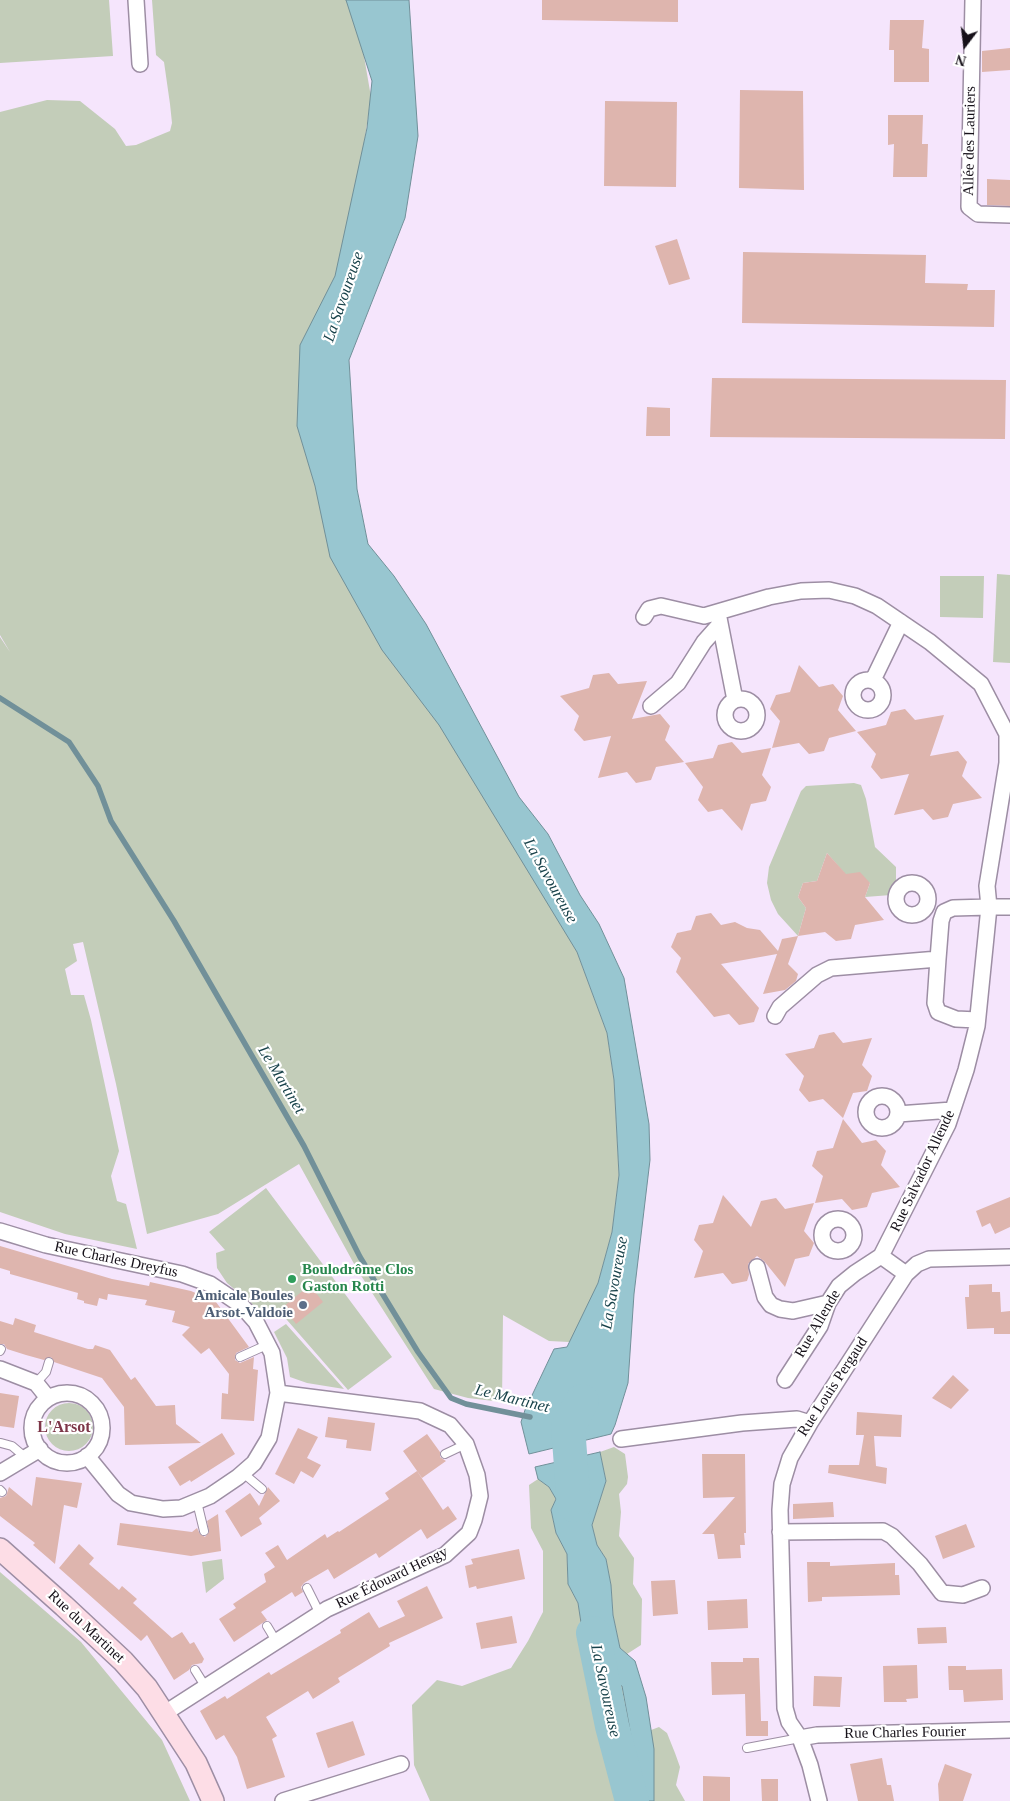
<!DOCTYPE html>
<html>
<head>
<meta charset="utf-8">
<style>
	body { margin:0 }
	#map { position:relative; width:1010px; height:1801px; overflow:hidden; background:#f5e5fc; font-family:"Times New Roman",serif }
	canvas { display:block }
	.north { position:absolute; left:940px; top:20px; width:50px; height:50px; -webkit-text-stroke:4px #fff; paint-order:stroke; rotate:195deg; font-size:14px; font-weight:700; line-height:20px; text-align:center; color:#161119 }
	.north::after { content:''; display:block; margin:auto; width:18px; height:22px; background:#161119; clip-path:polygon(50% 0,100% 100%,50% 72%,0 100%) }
</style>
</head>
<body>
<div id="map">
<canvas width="1010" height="1801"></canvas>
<div class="north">N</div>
</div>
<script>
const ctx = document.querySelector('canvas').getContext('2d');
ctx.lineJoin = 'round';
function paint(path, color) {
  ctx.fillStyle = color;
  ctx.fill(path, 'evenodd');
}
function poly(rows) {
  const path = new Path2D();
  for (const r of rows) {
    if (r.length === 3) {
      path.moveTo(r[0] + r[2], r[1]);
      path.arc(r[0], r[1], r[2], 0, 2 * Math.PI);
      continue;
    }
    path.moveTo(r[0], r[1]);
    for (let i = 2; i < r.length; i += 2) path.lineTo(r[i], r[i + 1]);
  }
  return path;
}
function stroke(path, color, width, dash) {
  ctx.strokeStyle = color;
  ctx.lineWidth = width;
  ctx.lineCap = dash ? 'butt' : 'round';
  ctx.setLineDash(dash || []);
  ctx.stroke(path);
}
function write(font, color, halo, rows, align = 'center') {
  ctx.font = font + ' "Times New Roman",serif';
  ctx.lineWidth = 4.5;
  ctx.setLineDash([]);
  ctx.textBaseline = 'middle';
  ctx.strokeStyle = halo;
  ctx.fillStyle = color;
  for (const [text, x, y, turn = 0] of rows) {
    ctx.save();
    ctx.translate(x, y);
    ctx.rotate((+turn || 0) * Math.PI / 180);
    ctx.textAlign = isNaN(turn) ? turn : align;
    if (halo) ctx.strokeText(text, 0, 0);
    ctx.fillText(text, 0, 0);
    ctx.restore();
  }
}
paint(poly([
	[0,0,109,0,113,56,0,63],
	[152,0,351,0,355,4,371,97,316,467,577,952,607,1033,614,1080,619,1175,612,1232,598,1283,593,1328,569,1342,549,1341,503,1315,502,1402,468,1398,434,1389,358,1271,299,1164,218,1214,147,1234,116,1084,83,942,73,944,77,961,65,969,71,995,84,995,91,1020,119,1151,111,1176,117,1201,126,1204,137,1249,65,1234,0,1212,0,637,10,652,0,635,0,112,47,100,80,101,115,129,126,146,136,145,170,131,172,123,170,104,164,62,156,55],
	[997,574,1010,575,1010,663,993,662],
	[940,576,984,576,983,618,940,617],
	[854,783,861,785,866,799,875,847,896,867,896,882,891,895,865,897,870,883,846,875,827,853,817,881,803,883,798,897,806,908,798,936,778,914,771,900,767,883,769,867,801,791,806,786],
	[266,1188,392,1357,348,1390,280,1312,270,1319,227,1283,217,1268,216,1253,225,1250,209,1232],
	[286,1324,344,1389,307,1383,290,1377,287,1358,274,1332],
	[69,1427,24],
	[614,1447,625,1454,628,1477,627,1484,619,1494,621,1512,619,1536,634,1558,633,1584,642,1599,641,1645,627,1654,620,1648,613,1615,611,1585,606,1559,597,1545,592,1525,606,1481,600,1452],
	[538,1479,549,1487,556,1499,551,1510,556,1533,567,1554,568,1584,578,1603,584,1635,622,1686,635,1758,619,1796,620,1801,430,1801,414,1765,412,1705,437,1680,462,1686,511,1668,528,1641,543,1612,543,1551,531,1528,529,1485],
	[222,1559,224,1579,206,1593,202,1562],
	[0,1572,81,1642,162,1740,190,1801,0,1801],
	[659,1727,667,1733,675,1753,680,1767,676,1785,685,1801,654,1801,651,1730]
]), '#c3cdb9');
const water = poly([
	[346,0,409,0,418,136,405,218,349,360,357,489,368,544,394,576,426,624,519,797,548,834,580,895,599,924,624,978,649,1124,650,1160,634,1294,628,1383,615,1425,611,1434,529,1454,521,1422,525,1410,554,1349,567,1347,598,1283,612,1232,619,1175,614,1080,607,1033,577,952,439,725,382,650,330,557,315,486,297,426,300,345,335,276,367,128,372,81,346,0],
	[600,1452,606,1481,592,1525,597,1545,606,1559,611,1585,613,1615,620,1648,635,1661,646,1697,654,1749,654,1801,620,1801,619,1796,635,1758,622,1686,589,1675,578,1603,568,1584,567,1554,556,1533,551,1510,556,1499,549,1487,538,1479,535,1467,600,1452]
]);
paint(water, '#98c6d0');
stroke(water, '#719099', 1);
stroke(poly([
	[0,698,69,742,98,786,111,821,174,921,304,1146,360,1257,418,1352,451,1398,466,1404,530,1417]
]), '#719099', 5.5);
stroke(poly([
	[574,1505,568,1427,582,1401],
	[593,1633,612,1726,632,1801]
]), '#98c6d0', 34);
paint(poly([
	[542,0,678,0,678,22,542,20],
	[890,20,924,20,922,48,929,49,929,82,894,82,894,50,889,50],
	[1010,48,1010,70,982,72,982,51],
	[740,90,803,91,804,190,739,188],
	[605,101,677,102,676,187,604,186],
	[888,115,923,115,922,144,928,144,927,177,893,177,894,144,888,145],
	[987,179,1010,180,1010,206,987,205],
	[677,239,690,279,669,285,655,246],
	[743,252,926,255,925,283,968,284,967,290,995,290,994,327,742,323],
	[712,378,1006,380,1005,439,710,437],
	[647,407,670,408,670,436,646,436],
	[799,665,819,687,833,684,843,696,838,710,856,731,829,738,824,751,809,754,799,743,772,748,780,721,770,709,776,695,790,692],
	[609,673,618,684,647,681,632,719,660,714,670,726,665,740,684,762,656,767,651,780,636,783,627,772,598,778,611,736,584,741,574,730,579,716,560,696,589,688,593,675],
	[905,709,915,720,944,715,930,756,958,751,967,762,962,776,982,798,953,804,948,817,933,820,923,809,894,815,909,774,881,779,871,767,876,754,857,732,886,725,891,712],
	[732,742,742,753,771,748,762,775,771,787,766,801,751,804,742,831,722,809,708,812,698,800,703,787,685,763,713,758,718,745],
	[827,853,846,874,860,872,870,883,865,897,884,920,855,925,851,939,836,941,825,932,798,936,806,908,798,897,803,883,817,881],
	[711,913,721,925,735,922,747,928,760,930,778,951,782,939,798,936,788,964,798,974,796,981,785,990,763,994,777,954,721,964,759,1008,754,1022,739,1025,729,1014,714,1017,676,972,681,958,671,947,677,933,691,930,696,916],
	[834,1032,843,1043,872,1038,862,1065,872,1076,867,1091,853,1093,843,1118,823,1099,809,1102,799,1090,804,1076,785,1054,814,1048,819,1035],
	[843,1119,862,1143,876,1140,886,1151,881,1165,900,1187,872,1193,867,1207,852,1210,842,1199,815,1203,823,1176,812,1166,817,1151,833,1148],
	[723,1195,751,1227,761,1201,776,1198,785,1209,814,1203,804,1231,814,1243,809,1256,795,1259,785,1287,764,1261,757,1256,748,1264,749,1275,747,1281,732,1284,723,1273,694,1278,703,1251,694,1240,699,1225,713,1223],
	[1010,1197,1010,1227,995,1234,990,1223,982,1227,976,1211],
	[0,1246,112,1279,149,1286,150,1282,191,1291,216,1302,249,1347,236,1353,235,1360,240,1363,254,1357,253,1369,258,1370,254,1421,221,1419,222,1393,228,1394,229,1374,209,1348,201,1354,182,1335,190,1327,172,1322,175,1311,145,1305,147,1300,108,1294,107,1300,99,1298,97,1306,84,1303,84,1301,77,1299,78,1293,10,1274,10,1271,0,1268],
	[992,1284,992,1292,1000,1292,1001,1312,1010,1311,1010,1334,994,1334,994,1328,967,1329,965,1297,969,1297,969,1285],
	[310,1285,323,1302,296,1324,283,1307],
	[15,1318,36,1325,34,1332,88,1349,93,1349,95,1345,110,1350,131,1380,135,1377,156,1406,175,1405,176,1424,201,1443,125,1445,124,1407,102,1378,54,1362,51,1357,44,1360,26,1355,7,1349,4,1344,0,1344,0,1321,13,1325],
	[953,1375,969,1390,951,1409,932,1398],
	[0,1393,19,1396,14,1428,0,1426],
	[857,1412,902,1415,901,1437,874,1436,876,1466,887,1468,886,1484,828,1473,829,1465,859,1465,864,1435,856,1435],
	[328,1417,375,1423,371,1451,346,1448,347,1440,325,1437],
	[298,1428,318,1437,307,1458,321,1465,313,1478,301,1471,294,1484,275,1474],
	[222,1433,235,1454,191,1482,190,1480,180,1486,168,1467],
	[427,1434,440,1452,440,1457,446,1461,422,1478,403,1451],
	[702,1454,745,1454,746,1533,744,1533,745,1545,740,1545,741,1558,718,1559,714,1534,702,1534,735,1497,703,1498],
	[417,1471,443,1510,448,1506,457,1519,427,1539,421,1529,379,1558,376,1553,334,1579,328,1569,304,1583,301,1587,303,1592,295,1597,292,1592,261,1612,267,1620,234,1642,219,1619,236,1608,233,1604,266,1582,264,1574,275,1567,265,1553,278,1545,287,1560,325,1534,327,1538,338,1531,339,1532,389,1499,385,1493],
	[36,1477,82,1483,77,1508,64,1505,55,1564,33,1545,35,1543,0,1516,0,1498,6,1496,9,1487,32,1506],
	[268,1487,280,1501,259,1518,262,1524,241,1537,225,1511,250,1493,259,1506],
	[833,1502,834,1517,793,1519,793,1504],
	[218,1514,221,1551,191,1556,117,1545,120,1523,192,1532,197,1528,200,1534,205,1537,209,1532,207,1521],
	[966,1524,975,1547,943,1559,935,1536],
	[79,1544,94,1558,89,1564,119,1590,122,1586,137,1599,133,1603,172,1638,182,1632,190,1644,194,1642,204,1659,202,1663,192,1665,189,1670,174,1680,147,1635,141,1641,59,1568],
	[519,1549,525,1579,477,1589,476,1586,469,1588,465,1566,473,1564,471,1559],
	[807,1562,830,1562,830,1566,895,1563,895,1575,899,1575,900,1595,822,1597,822,1601,808,1602],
	[675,1580,678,1614,653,1616,651,1581],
	[427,1586,443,1618,389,1643,390,1646,338,1678,340,1682,313,1699,308,1691,266,1717,277,1736,272,1739,285,1777,247,1789,237,1757,224,1735,216,1740,200,1711,225,1696,227,1699,269,1672,271,1675,341,1633,340,1630,369,1612,379,1628,405,1616,397,1601],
	[747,1599,748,1628,708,1630,707,1601],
	[512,1616,517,1643,481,1649,476,1623],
	[946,1627,947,1643,918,1644,917,1628],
	[743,1658,759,1658,761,1721,768,1721,768,1736,746,1736,745,1694,712,1695,711,1662,743,1662],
	[917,1665,918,1698,906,1699,907,1702,884,1702,883,1666],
	[948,1666,966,1666,966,1670,1002,1669,1003,1700,964,1702,963,1690,949,1690],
	[814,1676,842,1677,840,1707,813,1706],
	[353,1721,365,1755,328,1768,316,1733],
	[882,1758,887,1785,891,1785,894,1801,858,1801,850,1764],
	[945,1764,972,1774,963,1801,939,1801,938,1784],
	[703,1776,730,1777,730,1801,703,1801],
	[761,1779,778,1779,778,1801,762,1801]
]), '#deb5ae');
const service = poly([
	[0,1351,1,1349],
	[240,1357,269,1344],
	[36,1383,46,1372,49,1362],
	[1,1443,12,1446,25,1457],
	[445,1454,466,1444],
	[243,1473,262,1489],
	[0,1490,2,1492],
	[197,1502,204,1531],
	[307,1588,320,1614],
	[267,1626,276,1641],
	[195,1670,205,1686],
	[747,1748,800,1738]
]);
const minor = poly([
	[136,0,140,64],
	[973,0,969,207,978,214,1010,215],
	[644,617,649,609,661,606,704,616,769,597,801,591,829,590,855,596,877,606,930,642,981,684,1007,734,1007,763,987,886,989,907,953,908,944,912,941,921,938,959],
	[719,618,735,700],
	[868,695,15],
	[873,680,901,622],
	[741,715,16],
	[651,706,678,683,704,642,720,624],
	[912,899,16],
	[775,1016,780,1007,817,975,831,968,938,959,935,1003,938,1012,956,1019,977,1020],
	[882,1112,16],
	[898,1114,952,1110],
	[838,1235,16],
	[0,1231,46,1245,182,1274,210,1284,241,1305,256,1322,272,1353,278,1393,269,1438,254,1463,238,1477,210,1496,181,1508,163,1509,131,1503,118,1494,87,1456],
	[881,1256,948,1124,966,1070,977,1026,989,907,1010,907],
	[881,1256,906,1274],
	[757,1267,765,1297,771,1305,780,1309,793,1311,828,1303],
	[0,1369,36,1383,48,1398],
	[785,1380,820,1326,828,1303,839,1286,855,1273,881,1256],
	[67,1428,35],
	[621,1439,742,1423,797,1419,810,1423],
	[0,1473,40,1449],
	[780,1532,883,1531,892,1536,920,1564,942,1593,963,1595,982,1588],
	[165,1713,327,1609,445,1555,469,1533,474,1520,480,1496,477,1475,466,1444,450,1425,420,1411,278,1393],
	[800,1738,817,1735,1010,1730],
	[283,1801,401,1764],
	[819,1801,810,1765,800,1738,789,1722,785,1708,780,1510,782,1484,790,1458,810,1423,906,1274,917,1264,929,1259,1010,1257]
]);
const secondary = poly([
	[0,1549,64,1606,123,1661,147,1688,196,1763,213,1801]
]);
stroke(service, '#9d8ea4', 10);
stroke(minor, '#9d8ea4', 18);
stroke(secondary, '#9d8ea4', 24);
stroke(service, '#fff', 8);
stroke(minor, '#fff', 15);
stroke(secondary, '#fddde6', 21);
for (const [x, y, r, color] of [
	[292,1279,5,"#2e9e5b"],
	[303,1305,5,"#5c6f8a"]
]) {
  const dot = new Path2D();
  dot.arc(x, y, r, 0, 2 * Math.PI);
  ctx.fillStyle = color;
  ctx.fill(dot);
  stroke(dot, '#fff', 2);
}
write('15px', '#161119', '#fff', [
	["Allée des Lauriers",970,141,-89],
	["Rue Salvador Allende",923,1171,-65],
	["Rue Charles Dreyfus",116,1260,12],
	["Rue Allende",818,1324,-60],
	["Rue Louis Pergaud",833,1387,-57],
	["Rue Édouard Hengy",392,1578,-26],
	["Rue du Martinet",86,1627,43],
	["Rue Charles Fourier",905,1733,-1]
]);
write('bold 15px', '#27864d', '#fff', [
	["Boulodrôme Clos",302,1270],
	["Gaston Rotti",302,1287]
], 'left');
write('bold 15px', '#4e5e75', '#fff', [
	["Amicale Boules",293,1296],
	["Arsot-Valdoie",293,1313]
], 'right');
write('italic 16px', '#18424a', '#fff', [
	["La Savoureuse",344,297,-71],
	["La Savoureuse",550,881,61],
	["Le Martinet",281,1080,59],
	["La Savoureuse",615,1283,-80],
	["Le Martinet",512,1399,14],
	["La Savoureuse",605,1691,78]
]);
write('bold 16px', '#7d3648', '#fff', [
	["L'Arsot",64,1428]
]);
</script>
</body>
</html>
